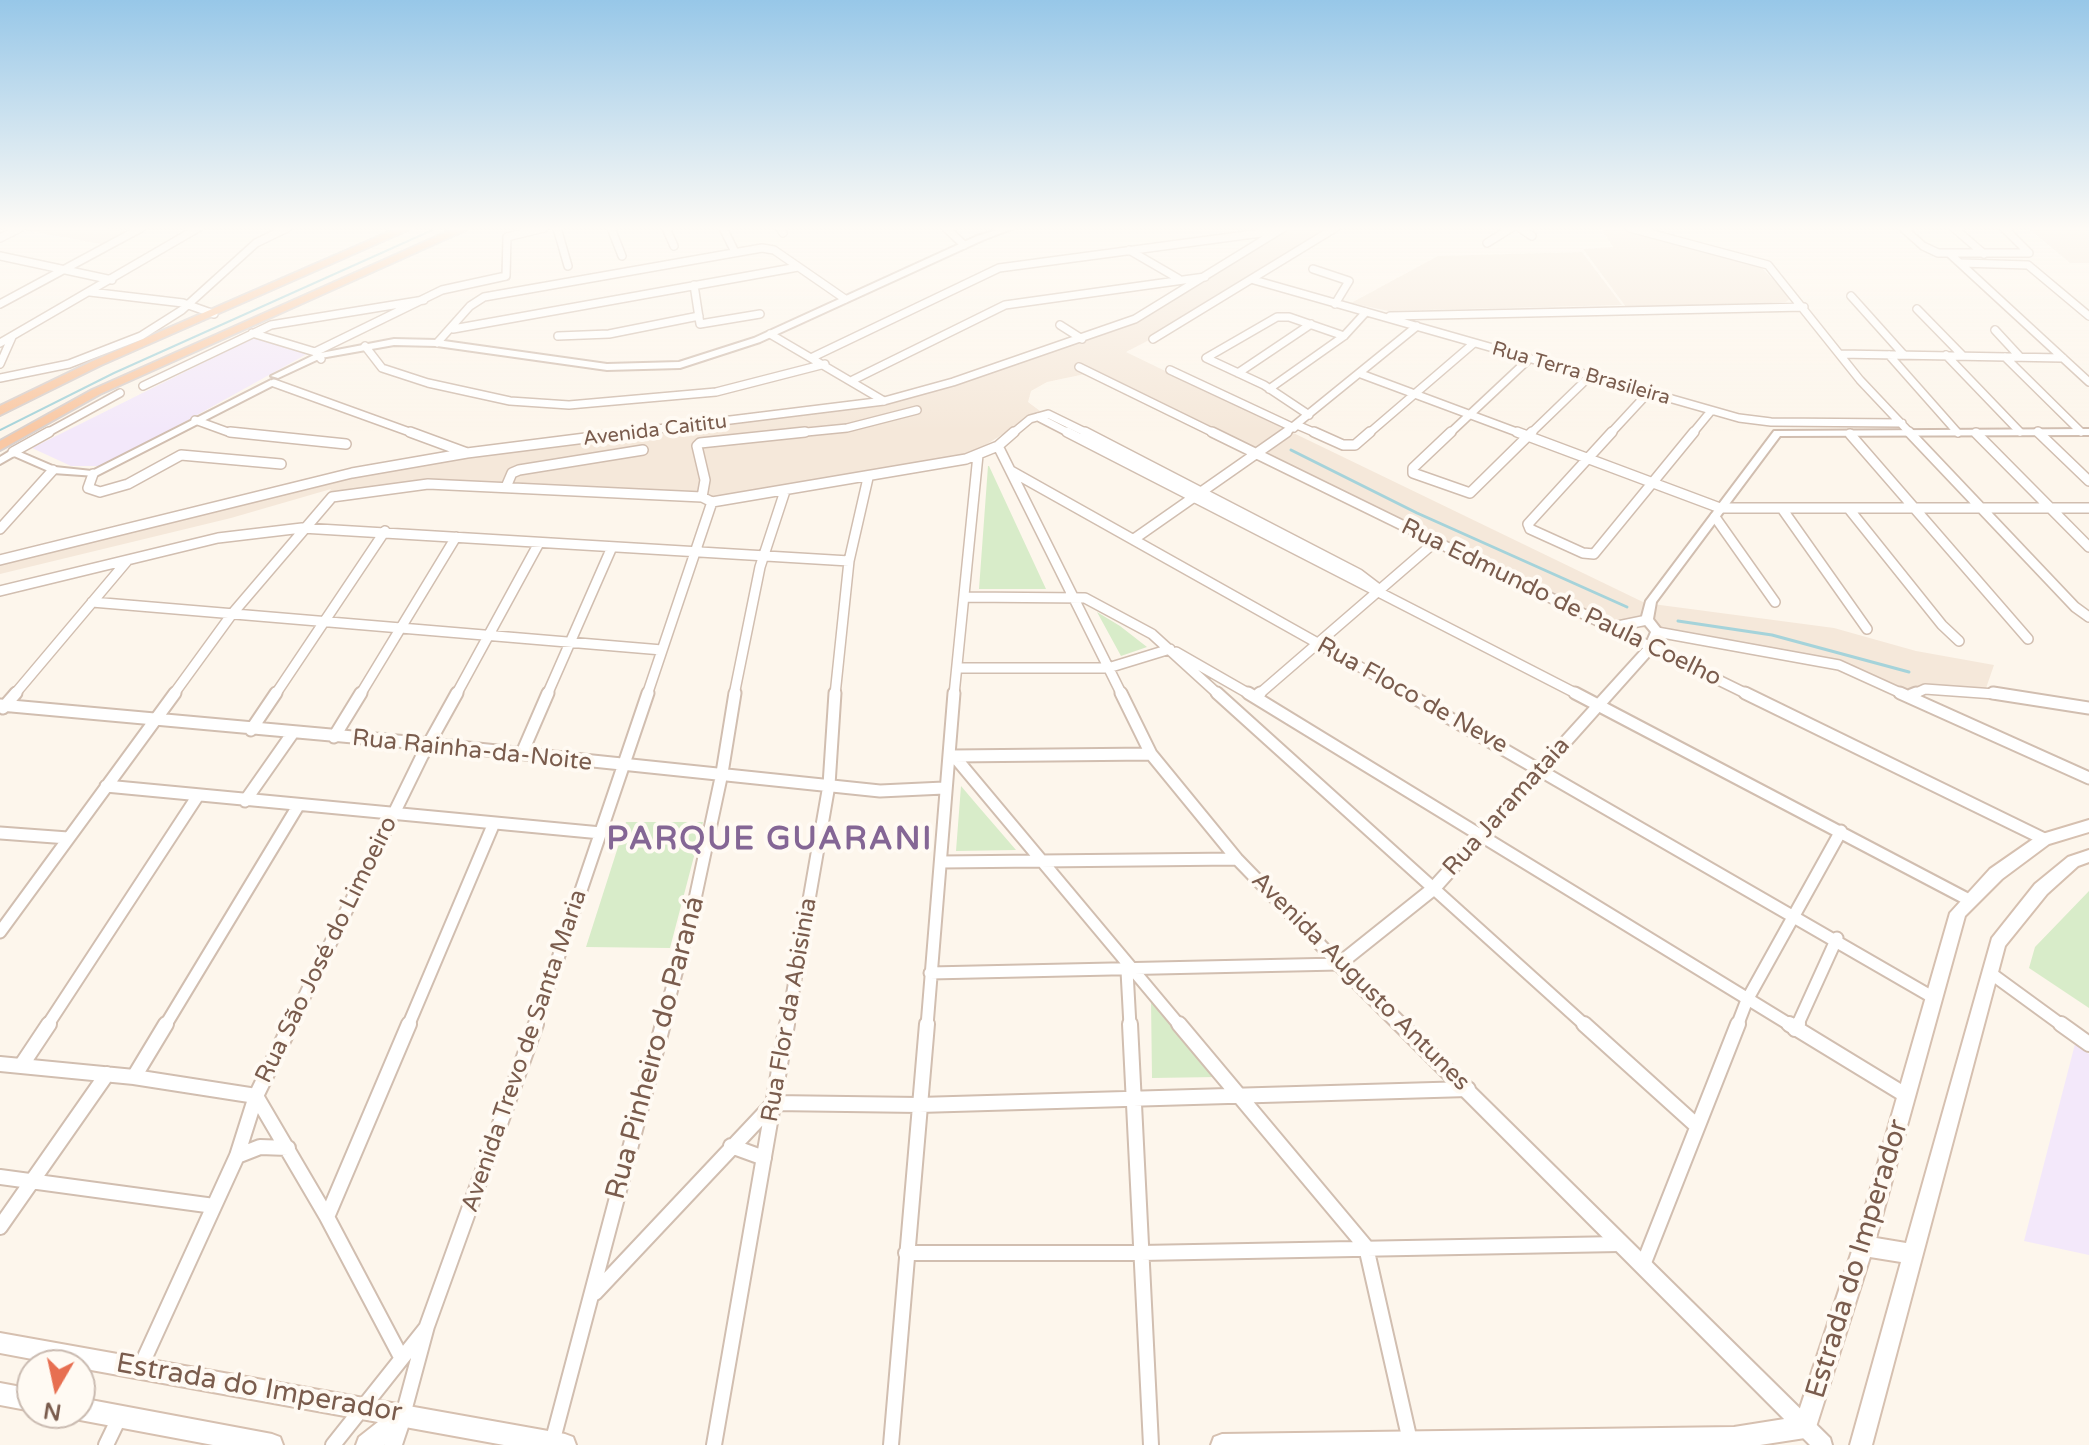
<!DOCTYPE html>
<html>
<head>
<meta charset="utf-8">
<style>
	body { margin:0 }
	#map { position:relative; width:2089px; height:1445px; overflow:hidden; background:#fdf6ec; font-family:"Varela Round",sans-serif }
	canvas { display:block }
	.north { position:absolute; left:16px; top:1349px; width:80px; height:80px; box-sizing:border-box; background:#fffaf3; border:2px solid #cabbb1; border-radius:50%; rotate:189deg; font-size:22px; font-weight:700; line-height:32px; text-align:center; color:#7a5c4d }
	.north::after { content:''; display:block; margin:auto; width:28px; height:36px; background:#e76f51; clip-path:polygon(50% 0,100% 100%,50% 72%,0 100%) }
</style>
</head>
<body>
<div id="map">
<canvas width="2089" height="1445"></canvas>
<div class="north">N</div>
</div>
<script>
const ctx = document.querySelector('canvas').getContext('2d');
ctx.lineJoin = 'round';
function paint(path, color) {
  ctx.fillStyle = color;
  ctx.fill(path, 'evenodd');
}
function poly(rows) {
  const path = new Path2D();
  for (const r of rows) {
    path.moveTo(r[0], r[1]);
    for (let i = 2; i < r.length; i += 2) path.lineTo(r[i], r[i + 1]);
  }
  return path;
}
function stroke(path, color, width, dash) {
  ctx.strokeStyle = color;
  ctx.lineWidth = width;
  ctx.lineCap = dash ? 'butt' : 'round';
  ctx.setLineDash(dash || []);
  ctx.stroke(path);
}
function write(font, color, halo, rows, align = 'center') {
  ctx.font = font + ' "Varela Round",sans-serif';
  ctx.lineWidth = 8;
  ctx.setLineDash([]);
  ctx.textBaseline = 'middle';
  ctx.strokeStyle = halo;
  ctx.fillStyle = color;
  for (const [text, x, y, turn = 0] of rows) {
    ctx.save();
    ctx.translate(x, y);
    ctx.rotate((+turn || 0) * Math.PI / 180);
    ctx.textAlign = isNaN(turn) ? turn : align;
    if (halo) ctx.strokeText(text, 0, 0);
    ctx.fillText(text, 0, 0);
    ctx.restore();
  }
}
paint(poly([
	[28,228,107,228,130,232,106,245,24,230],
	[1280,228,1330,228,1178,325,1126,352,1645,603,1834,628,1916,651,1994,665,1984,694,1900,689,1819,656,1600,621,1085,374,1047,382,1031,391,1028,402,1040,411,971,454,705,502,426,483,324,499,331,489,231,518,0,574,0,563,343,473,839,408,943,384,1134,317],
	[1601,228,1620,228,1759,265,1791,298,1786,302,1626,307,1583,249,1613,247],
	[2028,228,2089,228,2089,263,2070,263],
	[1582,252,1622,305,1388,311,1351,303,1438,256]
]), '#f5e8da');
paint(poly([
	[253,338,307,354,105,466,71,466,32,448],
	[2075,1044,2089,1054,2089,1255,2024,1241]
]), '#f3e8fa');
paint(poly([
	[988,466,989,466,1046,589,979,589],
	[1097,612,1120,626,1147,647,1121,656],
	[961,786,978,806,1016,850,956,851],
	[626,822,703,822,670,948,586,947],
	[2089,891,2089,1008,2029,968,2035,947],
	[1151,1000,1217,1077,1152,1078]
]), '#d8ecc9');
stroke(poly([
	[0,430,114,373,437,228]
]), '#a5d3da', 2);
stroke(poly([
	[1291,450,1417,513,1627,607],
	[1678,621,1772,635,1909,672]
]), '#a5d3da', 3);
const minorFar3 = poly([
	[557,228,568,266],
	[611,228,622,256],
	[666,228,674,246],
	[723,228,735,252],
	[780,228,783,233],
	[946,228,964,245],
	[1520,228,1532,236],
	[1630,228,1768,265,1860,380,1911,434],
	[1903,228,1923,246,1938,253,2029,253,2004,228],
	[1954,228,1984,254],
	[0,238,20,228],
	[1487,243,1511,228],
	[1129,250,1179,279],
	[1950,254,2089,382],
	[0,256,112,280],
	[1961,263,2028,265,2089,316],
	[1313,269,1349,281,1335,304],
	[1254,280,1739,418,1771,422,1902,423],
	[694,285,700,324,760,314],
	[90,292,183,303,214,314],
	[1851,296,1904,355],
	[0,304,141,228],
	[1917,309,1963,356],
	[1390,316,1804,307],
	[1060,325,1082,339],
	[453,329,798,267],
	[1995,330,2020,357],
	[252,333,315,352],
	[770,334,884,401],
	[558,336,609,334,699,316],
	[1153,339,1335,228],
	[0,343,198,228],
	[437,343,470,306,484,297,762,248,774,250,845,299],
	[365,346,382,368,428,383,510,401,569,405,716,392,825,364],
	[1840,354,2063,358],
	[1889,355,1958,433],
	[1946,355,2020,432],
	[813,357,999,268,1276,231],
	[2005,357,2081,432],
	[321,359,315,352,442,290,506,276,507,237,544,228],
	[0,364,12,337],
	[1079,367,1216,434],
	[1170,370,1294,428],
	[1238,373,1311,324],
	[1361,374,1522,434],
	[0,378,69,364,141,336,182,310,256,243,287,228],
	[853,380,1005,305,1205,277],
	[274,383,415,434],
	[143,386,271,325,424,300],
	[1269,389,1344,336,1366,312],
	[1309,415,1264,385,1206,358,1277,317,1289,317,1344,336],
	[1038,417,1071,434],
	[195,420,228,432,250,434],
	[1297,425,1318,434],
	[2038,432,2040,434],
	[45,434,120,393],
	[617,434,884,401,953,382,1135,319,1283,228],
	[786,434,847,428,917,410],
	[1012,434,1030,419,1048,414,1089,434],
	[1284,434,1417,326],
	[1368,434,1474,343],
	[1449,434,1529,359],
	[1530,434,1590,376],
	[1610,434,1648,393],
	[1692,434,1711,411]
]);
const minorFar2 = poly([
	[230,432,346,444],
	[410,432,467,453],
	[1067,432,1579,695],
	[1085,432,1359,574,1380,590],
	[1212,432,1749,695],
	[1314,432,1343,445,1355,445,1370,432],
	[1451,432,1413,468,1413,473,1470,493,1532,432],
	[1517,432,1720,508,2089,508],
	[1612,432,1528,524,1530,529,1583,553,1594,554,1694,432],
	[1909,432,2075,607,2089,617],
	[2038,432,2089,481],
	[1976,433,2089,547],
	[1850,434,2028,639],
	[998,446,1122,695],
	[13,452,49,432],
	[1011,471,1410,695],
	[93,474,88,488,100,492,128,484,181,455,281,464],
	[506,487,512,473,519,470,643,450],
	[702,497,705,480,697,446,700,443,805,432],
	[1849,509,1942,625,1959,641],
	[1783,510,1867,629],
	[1715,517,1775,602],
	[0,529,53,470],
	[1134,539,1287,432],
	[0,560,352,473,467,453,633,432],
	[0,591,218,538,302,528,849,561],
	[965,597,1085,598,1152,634,1219,695],
	[92,602,662,650],
	[1608,628,1647,620],
	[1657,632,1839,665,1905,695],
	[1176,652,1251,695],
	[957,668,1108,668,1170,649],
	[14,695,127,561],
	[173,695,232,614,332,497,428,484,702,497,712,502,966,459,998,446,1014,432],
	[275,695,385,531],
	[360,695,456,537],
	[456,695,539,543],
	[547,695,612,547],
	[647,695,712,502],
	[734,695,760,567,785,491],
	[835,695,849,561,868,478],
	[954,695,978,455],
	[1258,695,1435,542],
	[1912,695,1925,689,2009,695]
]);
const minorFar1 = poly([
	[1121,693,1151,754,1237,859,1339,964],
	[1217,693,1586,1026],
	[1248,693,1792,1026],
	[1406,693,1934,998],
	[1575,693,1969,900],
	[1745,693,2044,839],
	[1900,693,2089,778],
	[1993,693,2089,708],
	[1911,695,1916,693],
	[1255,697,1260,693],
	[0,705,430,744,880,791,944,788],
	[3,708,16,693],
	[251,730,276,693],
	[334,737,361,693],
	[522,753,548,693],
	[953,756,1151,754],
	[954,756,1180,1026],
	[106,786,601,833],
	[245,801,292,734],
	[0,833,68,838],
	[941,862,1237,859],
	[0,932,175,693],
	[1127,971,1130,1026],
	[1989,972,2063,1026],
	[930,973,1339,964],
	[47,1026,197,797],
	[165,1026,298,806],
	[290,1026,422,756,457,693],
	[408,1026,494,823],
	[535,1026,648,693],
	[662,1026,692,913,722,773,735,693],
	[787,1026,829,785,835,693],
	[927,1026,954,693],
	[1737,1026,1747,1000,1841,831],
	[1797,1026,1837,938]
]);
const minor = poly([
	[1130,1024,1151,1445],
	[1179,1024,1366,1247,1410,1441],
	[1584,1024,1697,1126],
	[1789,1024,1907,1096],
	[2061,1024,2089,1044],
	[1795,1029,1798,1024],
	[0,1064,134,1077,256,1096,327,1217,401,1357],
	[21,1066,49,1024],
	[134,1077,166,1024],
	[731,1146,764,1158],
	[237,1156,260,1147,288,1148],
	[0,1177,214,1206],
	[327,1217,409,1024],
	[0,1227,107,1074],
	[906,1253,1141,1253,1619,1244],
	[1643,1265,1738,1024],
	[595,1293,774,1103,919,1105,1468,1089],
	[140,1368,237,1156,256,1096,291,1024],
	[403,1415,427,1326,536,1024],
	[552,1443,663,1024],
	[106,1445,120,1416],
	[333,1445,426,1328],
	[714,1445,787,1024],
	[891,1445,927,1024]
]);
const tertiary = poly([
	[1003,228,1014,228,983,240,760,342,680,368,607,370,437,346,394,345,321,358,278,378,271,376,316,354,394,339,437,340,607,364,679,362,754,338,977,236,1003,228],
	[271,380,275,383,274,385,96,476,53,473,14,456,0,464,0,457,13,449,55,467,92,471,271,380],
	[2089,429,2089,435,1780,436,1656,602,1653,619,1663,632,1654,651,1438,893,1349,964,1830,1438,1832,1445,1810,1445,1334,968,1332,964,1334,960,1428,885,1645,646,1651,632,1641,620,1646,601,1774,431,2089,429],
	[401,1412,408,1414,410,1421,402,1445,384,1445,394,1414,401,1412]
]);
const secondary = poly([
	[2089,820,2089,832,2049,844,2002,879,1965,916,1876,1238,1906,1243,1992,938,2035,884,2068,857,2089,850,2089,862,2078,866,2047,894,2005,946,1872,1445,1850,1445,1901,1262,1870,1257,1816,1427,1813,1435,1805,1438,1760,1445,1211,1445,1214,1437,1222,1434,1734,1427,1797,1417,1858,1233,1950,913,1990,869,2039,835,2089,820],
	[0,1333,565,1434,573,1437,576,1445,504,1445,405,1427,384,1445,356,1445,359,1437,378,1422,80,1368,80,1365,64,1365,0,1353,0,1333],
	[0,1383,32,1389,32,1411,0,1405,0,1383],
	[80,1398,272,1434,280,1437,283,1445,213,1445,80,1420,72,1417,71,1413,80,1413,80,1398]
]);
const trunk = poly([
	[398,228,412,228,101,365,0,415,0,406,93,361,398,228],
	[456,228,470,228,100,394,0,450,0,441,92,390,456,228]
]);
stroke(minorFar3, '#d1beb0', 10);
stroke(minorFar2, '#d1beb0', 12);
stroke(minorFar1, '#d1beb0', 15);
stroke(minor, '#d1beb0', 18);
stroke(tertiary, '#d1beb0', 4);
stroke(secondary, '#d6c0b0', 4);
stroke(trunk, '#dad1cd', 4);
stroke(minorFar3, '#fff', 7);
stroke(minorFar2, '#fff', 9);
stroke(minorFar1, '#fff', 11);
stroke(minor, '#fff', 14);
paint(tertiary, '#fff');
paint(secondary, '#fff');
paint(trunk, '#f9c8a4');
const sky = ctx.createLinearGradient(0, 0, 0, 431);
sky.addColorStop(0, '#97c7e8');
sky.addColorStop(0.53, '#fefbf6');
sky.addColorStop(1, '#fefbf600');
ctx.fillStyle = sky;
ctx.fillRect(0, 0, 2089, 431);
write('20px', '#7a5c4d', '#fffaf3', [
	["Rua Terra Brasileira",1581,374,16],
	["Avenida Caititu",655,431,-7]
]);
write('24px', '#7a5c4d', '#fffaf3', [
	["Rua Edmundo de Paula Coelho",1561,603,26],
	["Rua Floco de Neve",1412,696,29],
	["Rua Rainha-da-Noite",472,751,6],
	["Rua Jaramataia",1507,807,-48],
	["Rua São José do Limoeiro",327,950,-64],
	["Avenida Augusto Antunes",1360,982,45],
	["Rua Flor da Abisinia",790,1010,-80],
	["Avenida Trevo de Santa Maria",525,1051,-71]
]);
write('28px', '#7a5c4d', '#fffaf3', [
	["Rua Pinheiro do Paraná",656,1048,-75],
	["Estrada do Imperador",1858,1259,-73],
	["Estrada do Imperador",259,1389,10]
]);
ctx.letterSpacing = '2px';
write('bold 32px', '#846695', '#fffaf3', [
	["PARQUE GUARANI",770,841]
]);
ctx.letterSpacing = '0px';
</script>
</body>
</html>
